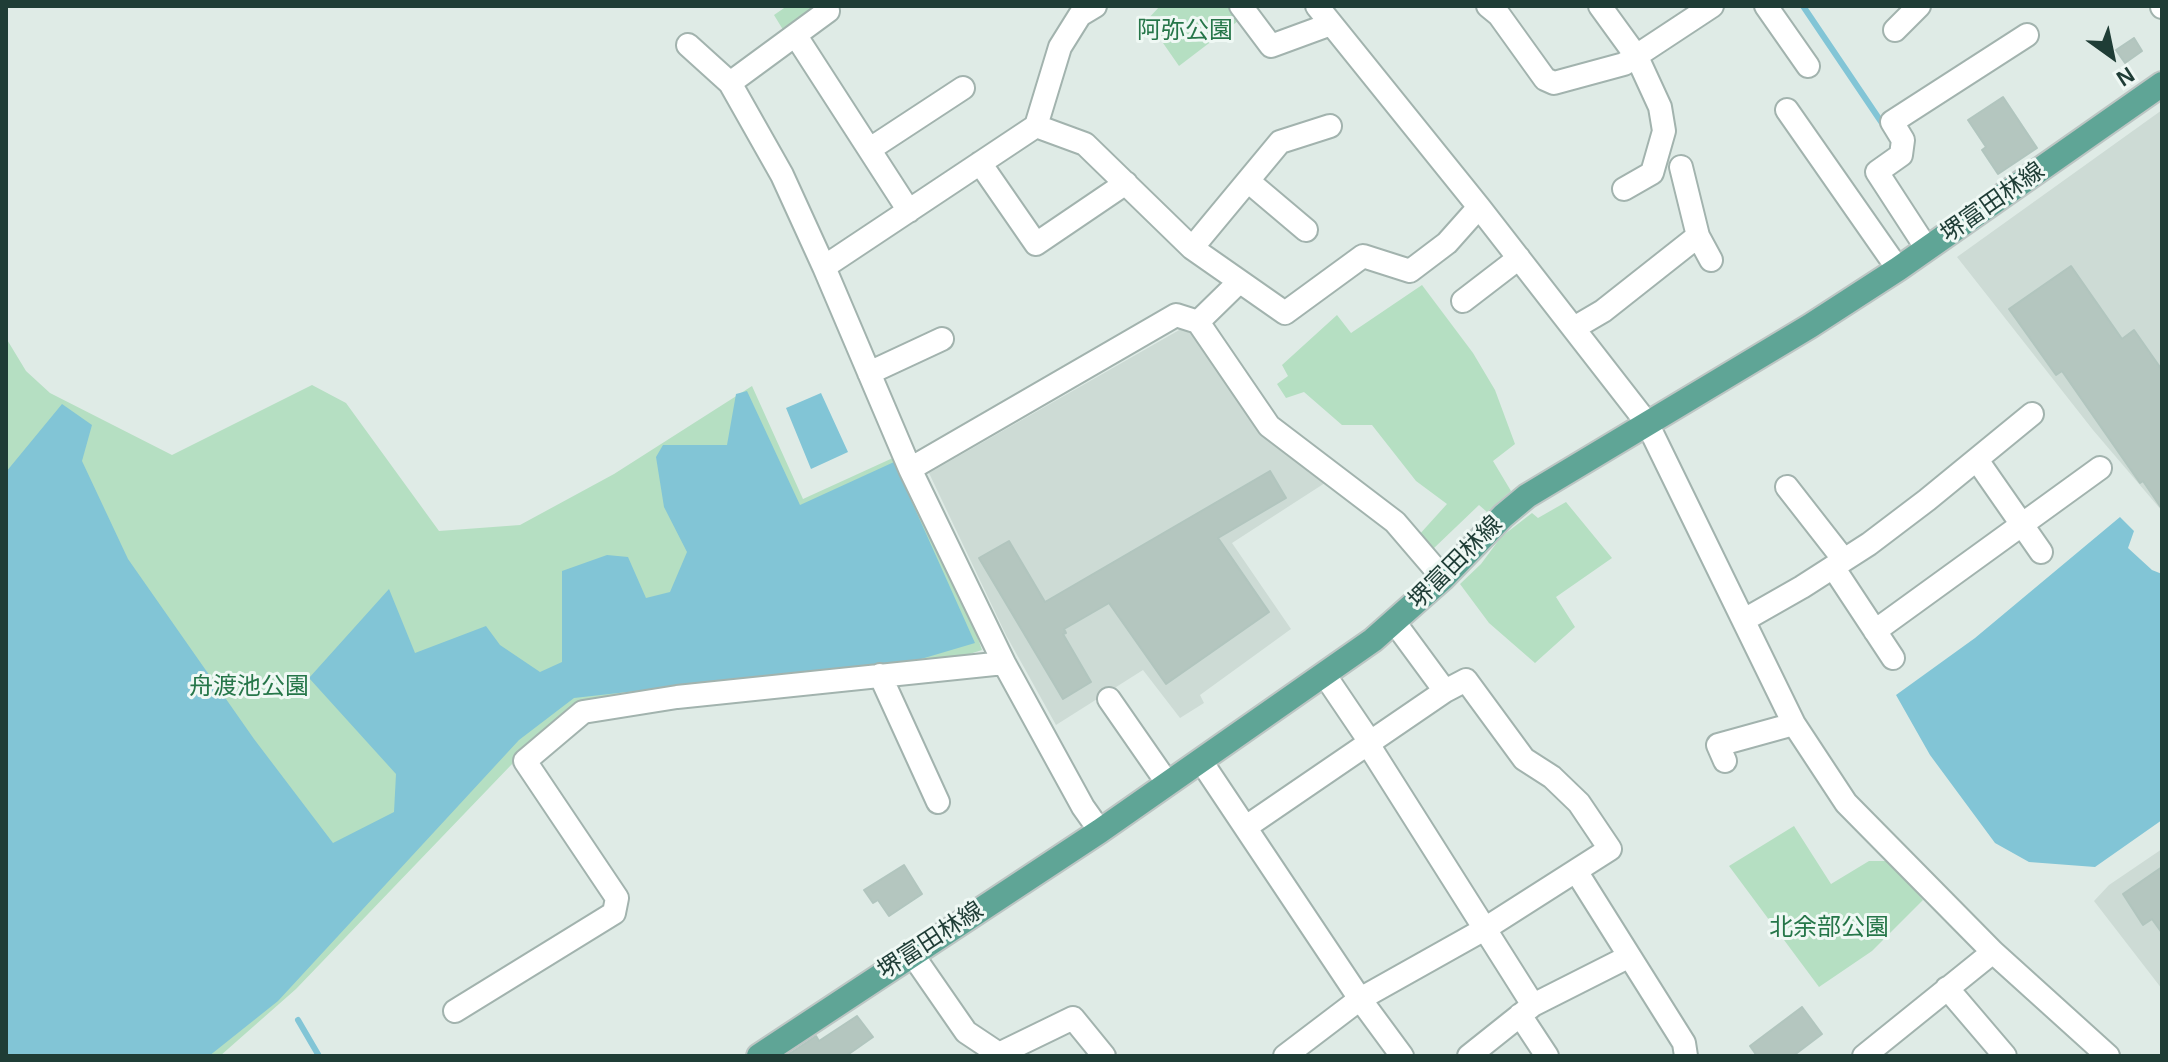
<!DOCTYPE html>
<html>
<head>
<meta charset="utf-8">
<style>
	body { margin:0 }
	#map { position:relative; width:2168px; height:1062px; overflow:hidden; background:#dfebe6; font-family:Arial,sans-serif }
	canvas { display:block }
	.frame { position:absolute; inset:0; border:8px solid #1f3d36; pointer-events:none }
	.north { position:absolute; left:2072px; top:16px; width:80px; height:80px; -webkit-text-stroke:6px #eff8f4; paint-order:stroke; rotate:147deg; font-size:22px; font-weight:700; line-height:32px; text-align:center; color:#1f3d36 }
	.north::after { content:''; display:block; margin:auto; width:28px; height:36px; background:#1f3d36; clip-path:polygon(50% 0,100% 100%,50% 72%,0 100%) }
</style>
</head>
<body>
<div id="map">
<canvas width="2168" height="1062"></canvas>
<div class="frame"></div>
<div class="north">N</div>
</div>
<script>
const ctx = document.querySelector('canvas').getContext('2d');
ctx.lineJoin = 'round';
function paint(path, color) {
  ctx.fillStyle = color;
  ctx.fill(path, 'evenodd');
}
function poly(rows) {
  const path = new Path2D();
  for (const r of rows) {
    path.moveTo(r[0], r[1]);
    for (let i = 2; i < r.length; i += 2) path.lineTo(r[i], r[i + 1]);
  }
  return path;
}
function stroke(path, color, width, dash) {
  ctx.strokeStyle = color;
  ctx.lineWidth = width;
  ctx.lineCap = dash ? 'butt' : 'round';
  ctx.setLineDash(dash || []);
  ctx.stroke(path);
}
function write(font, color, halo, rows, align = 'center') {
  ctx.font = font + ' Arial,"Noto Sans JP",sans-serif';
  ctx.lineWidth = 6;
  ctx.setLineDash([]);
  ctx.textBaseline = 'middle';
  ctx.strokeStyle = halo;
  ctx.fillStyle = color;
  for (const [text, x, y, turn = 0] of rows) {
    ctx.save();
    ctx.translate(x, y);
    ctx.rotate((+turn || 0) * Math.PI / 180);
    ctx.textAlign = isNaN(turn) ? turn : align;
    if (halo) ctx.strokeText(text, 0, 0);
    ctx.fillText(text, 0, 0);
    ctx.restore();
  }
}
paint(poly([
	[2162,110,2162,511,2093,430,1957,257],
	[1181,329,1197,336,1328,481,1232,543,1291,629,1200,695,1204,703,1180,718,1143,670,1056,725,1006,635,929,473],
	[2162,849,2162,989,2094,901,2109,885]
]), '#cddbd5');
paint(poly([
	[787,6,819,6,785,33,774,15],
	[1160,6,1232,6,1242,18,1179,66,1147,20],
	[1422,285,1473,353,1495,390,1515,444,1493,461,1511,491,1487,512,1479,505,1433,549,1418,536,1447,504,1416,481,1372,425,1342,425,1304,392,1286,398,1277,384,1288,376,1282,365,1337,315,1351,333],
	[6,338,26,371,50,393,172,455,312,385,346,403,439,531,520,525,614,474,752,386,803,499,895,457,962,592,982,650,948,661,678,691,537,738,296,989,220,1056,6,1056],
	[1566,502,1612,558,1556,597,1575,627,1535,663,1489,623,1460,584,1481,564,1501,537,1532,513,1538,518],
	[1794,826,1831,884,1869,861,1889,861,1923,900,1872,951,1819,987,1729,866]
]), '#b5dfc2');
paint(poly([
	[747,391,800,505,894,462,975,643,921,659,574,698,519,740,278,1001,209,1056,6,1056,6,472,62,404,92,425,82,461,128,559,254,739,333,843,394,812,396,774,309,678,389,589,415,653,486,626,500,645,540,672,562,662,562,571,607,555,628,557,646,598,670,592,687,552,664,507,656,457,663,445,727,445,736,394],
	[821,393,848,452,811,469,786,408],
	[2120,517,2134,531,2128,548,2152,570,2162,574,2162,820,2095,867,2029,862,1995,843,1930,755,1896,695,1975,638]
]), '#82c5d6');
stroke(poly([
	[1803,6,1886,129],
	[298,1020,319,1056]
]), '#82c5d6', 6);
const building = poly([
	[2134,38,2142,51,2125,63,2116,50,2134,38],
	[2003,97,2037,148,1998,174,1982,150,1986,147,1968,120,2003,97],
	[2071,266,2122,339,2134,330,2162,370,2162,509,2143,481,2140,483,2062,371,2056,375,2009,309,2071,266],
	[1270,471,1286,498,1218,538,1269,612,1166,684,1109,603,1064,629,1066,633,1063,634,1091,682,1063,699,979,558,1009,541,1045,602,1270,471],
	[904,865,922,894,889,916,878,900,873,903,864,890,904,865],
	[2162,867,2162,933,2152,919,2143,925,2123,894,2162,867],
	[1802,1007,1822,1034,1793,1056,1757,1056,1750,1046,1802,1007],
	[857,1016,873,1037,846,1056,786,1056,816,1036,819,1041,857,1016]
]);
paint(building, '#b4c6bf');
stroke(building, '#b1c5be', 2);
const street = poly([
	[1095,6,1080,15,1060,47,1036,126,824,267,910,469,1004,663,1083,807,1100,831],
	[1241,6,1271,46,1331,24],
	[1317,6,1479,207,1647,423,1794,724,1846,803,1993,952,2108,1056],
	[1488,6,1499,15,1545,79,1554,83,1624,64,1712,6],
	[1600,6,1637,57,1660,107,1664,131,1652,173,1624,189],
	[1766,6,1808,66],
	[2162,6,2162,7],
	[1895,30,1919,6],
	[796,36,909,211],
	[688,45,730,83,782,175,824,267],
	[730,83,828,11],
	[1787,110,1898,269],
	[1036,126,1085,144,1192,248,1285,313,1363,256,1410,271,1447,243,1479,207],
	[870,149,963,88],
	[980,163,1036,244,1126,183],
	[1681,167,1698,236,1711,260],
	[1248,181,1306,230],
	[1192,248,1280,142,1330,126],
	[1927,249,1877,172,1901,155,1903,140,1892,122,2027,35],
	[1463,301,1519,258],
	[1198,322,1269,426,1395,522,1443,578],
	[1574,328,1603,311,1698,236],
	[869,373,942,339],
	[1977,460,2041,552],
	[910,469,1176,315,1198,322,1239,282],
	[1787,487,1844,560],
	[1833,567,1893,658],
	[1744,620,1802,587,1869,544,1927,500,2032,414],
	[1395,623,1445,691],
	[1875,631,2100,468],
	[1324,674,1370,742,1373,752,1533,1005],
	[880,675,938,802],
	[1109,699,1168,784],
	[1201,761,1360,999,1402,1056],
	[1725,761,1718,745,1794,724],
	[1246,827,1445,691,1466,680,1524,759,1552,777,1579,803,1610,849,1483,930,1360,999,1285,1056],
	[1576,871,1684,1043,1686,1056],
	[912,954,966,1032,999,1054,1073,1018,1104,1056],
	[1947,988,2005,1056],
	[455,1011,614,913,617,898,525,761,583,712,677,697,1004,663],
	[1520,1015,1547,1056],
	[1469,1056,1533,1005,1628,957],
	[1864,1056,1993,952]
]);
const primary = poly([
	[759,1056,1100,831,1373,640,1443,578,1503,516,1527,496,1810,326,1898,269,2162,84]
]);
stroke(street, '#a2b3ae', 26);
stroke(primary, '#bcc5c3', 28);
stroke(street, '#fff', 22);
stroke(primary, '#5fa596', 24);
write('24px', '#267649', '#eff8f4', [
	["阿弥公園",1185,31],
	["舟渡池公園",249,687],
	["北余部公園",1829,928]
]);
write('24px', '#1f3d36', '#eff8f4', [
	["堺富田林線",1993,203,-35],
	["堺富田林線",1456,563,-45],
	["堺富田林線",931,941,-33]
]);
</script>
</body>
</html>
